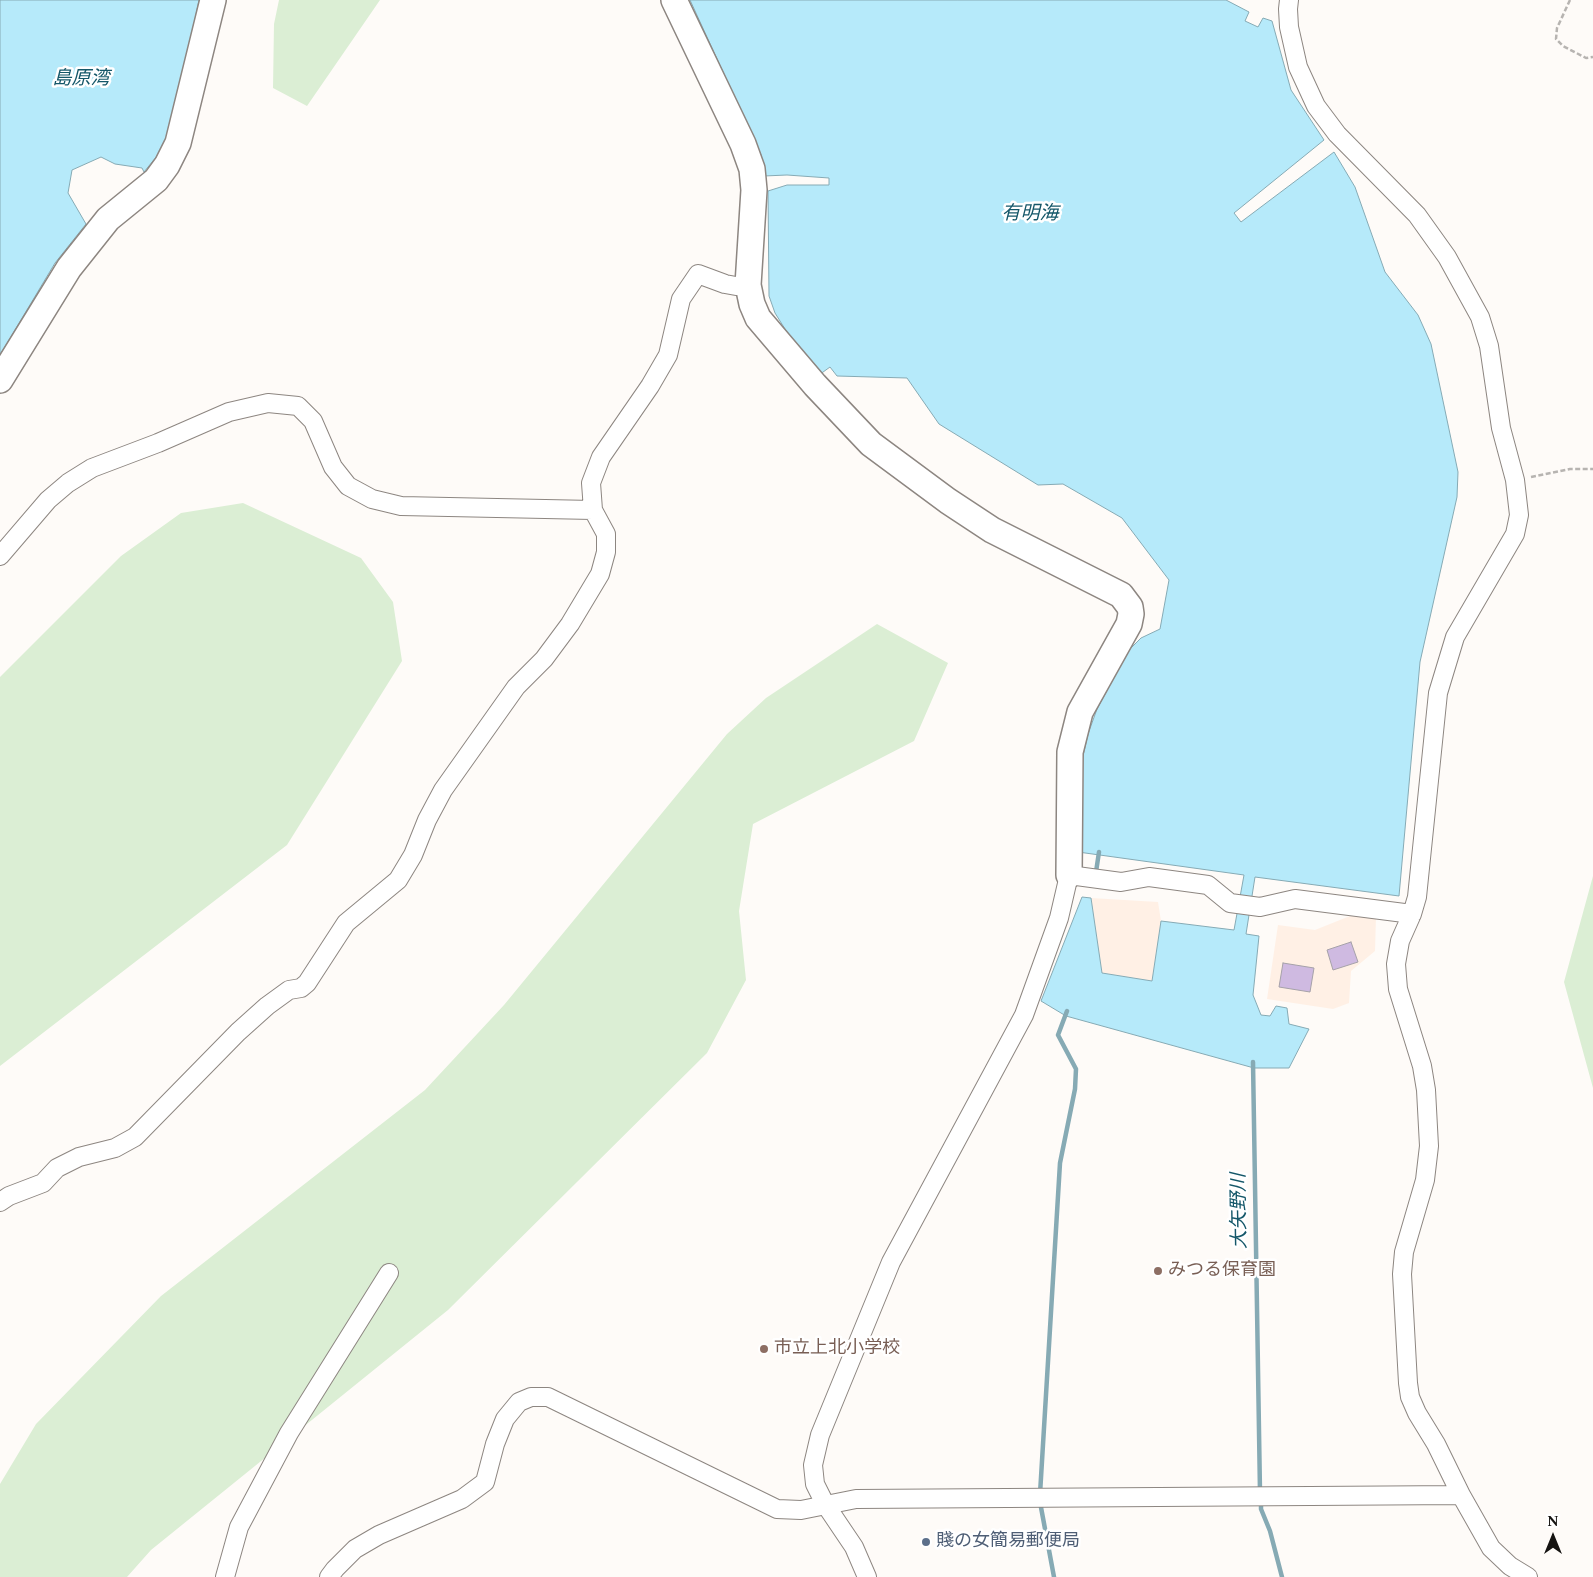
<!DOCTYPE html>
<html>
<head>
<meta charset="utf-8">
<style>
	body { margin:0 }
	#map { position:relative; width:1593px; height:1577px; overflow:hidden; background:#fefbf8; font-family:Spectral,serif }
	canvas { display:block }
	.north { position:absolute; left:1528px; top:1512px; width:50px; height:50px; -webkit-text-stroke:4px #fff; paint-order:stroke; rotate:0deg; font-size:14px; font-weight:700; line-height:20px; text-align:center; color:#151311 }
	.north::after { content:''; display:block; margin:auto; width:18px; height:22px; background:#151311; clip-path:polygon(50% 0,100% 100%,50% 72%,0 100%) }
</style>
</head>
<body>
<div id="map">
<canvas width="1593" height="1577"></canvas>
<div class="north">N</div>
</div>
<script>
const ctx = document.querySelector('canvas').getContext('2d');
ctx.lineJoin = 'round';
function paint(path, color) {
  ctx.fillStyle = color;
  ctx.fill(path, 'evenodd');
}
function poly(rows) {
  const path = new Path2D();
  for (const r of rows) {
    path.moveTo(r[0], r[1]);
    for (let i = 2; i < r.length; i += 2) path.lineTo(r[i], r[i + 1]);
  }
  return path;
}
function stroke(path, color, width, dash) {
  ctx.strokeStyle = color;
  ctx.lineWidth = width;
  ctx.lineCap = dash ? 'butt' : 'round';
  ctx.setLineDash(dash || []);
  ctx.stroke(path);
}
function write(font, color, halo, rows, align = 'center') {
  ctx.font = font + ' Spectral,"Noto Sans JP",serif';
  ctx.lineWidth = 5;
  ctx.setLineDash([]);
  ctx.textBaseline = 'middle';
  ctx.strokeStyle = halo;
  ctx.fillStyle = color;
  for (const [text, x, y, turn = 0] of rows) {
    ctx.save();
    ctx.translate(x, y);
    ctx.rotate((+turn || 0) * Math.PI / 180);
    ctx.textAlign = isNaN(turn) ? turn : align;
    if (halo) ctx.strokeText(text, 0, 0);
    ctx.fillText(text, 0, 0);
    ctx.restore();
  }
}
paint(poly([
	[1091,898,1158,902,1161,921,1152,981,1102,973],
	[1355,914,1376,917,1375,951,1351,971,1349,1003,1333,1009,1267,999,1278,925,1315,930]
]), '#fff0e5');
paint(poly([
	[279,0,380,0,307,106,273,88,274,24],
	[243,503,361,558,393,602,402,661,287,845,0,1066,0,677,121,556,181,513],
	[877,624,948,663,914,741,753,824,739,911,746,980,707,1053,448,1310,151,1550,127,1577,0,1577,0,1484,36,1424,161,1296,425,1090,504,1005,727,734,766,698],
	[1593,876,1593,1088,1564,982]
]), '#dbeed4');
const water = poly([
	[0,0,199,0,176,112,165,146,144,172,142,168,115,164,101,157,72,170,68,193,86,224,55,263,0,355,0,0],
	[690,0,1226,0,1249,12,1245,21,1258,27,1263,18,1272,21,1291,90,1324,140,1234,213,1241,222,1334,152,1355,187,1385,272,1418,315,1431,344,1458,472,1457,497,1420,662,1399,896,1255,877,1246,934,1259,936,1253,995,1261,1015,1270,1016,1276,1006,1287,1008,1289,1024,1309,1029,1289,1068,1254,1068,1066,1016,1041,1001,1082,897,1091,898,1102,973,1152,981,1161,921,1234,930,1244,875,1078,852,1082,760,1088,734,1097,709,1128,651,1141,638,1160,629,1169,580,1122,518,1063,484,1038,485,939,424,907,378,837,376,830,367,819,375,800,353,775,313,769,296,768,191,787,185,829,185,829,178,787,175,764,176,761,155,690,0]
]);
paint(water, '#b6eafa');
stroke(water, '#86aab4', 1);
stroke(poly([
	[1096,872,1099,852],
	[1253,1062,1260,1492],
	[1040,1494,1060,1163,1075,1089,1076,1069,1058,1035,1067,1011],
	[1261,1499,1261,1509,1270,1531,1282,1577],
	[1040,1502,1054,1577]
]), '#86aab4', 4.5);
const building = poly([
	[1351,942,1358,962,1333,970,1327,950,1351,942],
	[1283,963,1314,968,1310,992,1279,987,1283,963]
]);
paint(building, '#cfbae1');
stroke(building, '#a6a2a9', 1);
const street = poly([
	[1289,0,1288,9,1289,27,1298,67,1316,106,1337,134,1417,215,1447,257,1480,317,1489,346,1501,428,1515,480,1519,515,1515,534,1455,637,1438,693,1417,897,1412,914,1400,941,1396,964,1398,989,1422,1066,1426,1090,1429,1146,1425,1180,1404,1252,1402,1274,1408,1383,1410,1397,1417,1413,1436,1444,1461,1495,1491,1548,1510,1566,1528,1577],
	[0,556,48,500,68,483,92,468,158,443,229,412,268,403,298,406,313,421,333,467,348,486,372,499,401,506,593,510],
	[0,1202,9,1196,43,1183,57,1168,79,1157,115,1148,135,1137,238,1032,267,1006,289,990,301,988,307,983,346,923,398,880,413,855,427,820,443,790,516,687,544,659,570,624,600,574,606,552,606,534,593,510,591,483,601,457,650,386,668,355,681,299,698,274,725,284,736,286,748,285],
	[225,1577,239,1527,289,1433,389,1273],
	[329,1577,335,1569,355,1549,379,1535,462,1499,485,1482,495,1444,505,1419,519,1402,531,1397,548,1397,777,1509,801,1510,856,1499,1461,1495],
	[867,1577,854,1547,825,1504,815,1484,813,1465,820,1435,891,1262,1024,1015,1059,918,1069,875,1121,882,1149,877,1208,885,1230,903,1260,907,1295,899,1412,914]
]);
const secondary = poly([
	[674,0,743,144,752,169,754,190,748,285,752,304,758,318,815,385,871,444,948,501,992,530,1121,595,1130,607,1131,614,1129,624,1080,712,1070,752,1069,875],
	[0,380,69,268,108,219,156,180,167,165,178,143,213,0]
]);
stroke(street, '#8d8681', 20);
stroke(secondary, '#8d8681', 28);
stroke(poly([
	[1570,0,1557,28,1556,39,1563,46,1586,58,1593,57],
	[1531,477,1570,469,1593,469]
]), '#b7b4b1', 2.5, [5, 2.5]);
stroke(street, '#fff', 18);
stroke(secondary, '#fff', 25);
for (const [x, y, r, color] of [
	[1158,1271,5,"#8d6e63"],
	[764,1349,5,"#8d6e63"],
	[926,1542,5,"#5c6f8a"]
]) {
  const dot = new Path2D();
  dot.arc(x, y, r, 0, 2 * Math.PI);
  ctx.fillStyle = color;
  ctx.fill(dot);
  stroke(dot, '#fff', 2);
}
write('18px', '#785e54', '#fff', [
	["みつる保育園",1168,1271],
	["市立上北小学校",774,1349]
], 'left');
write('18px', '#4e5e75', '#fff', [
	["賤の女簡易郵便局",936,1542]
], 'left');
write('italic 19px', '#145769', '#fff', [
	["島原湾",81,80],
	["有明海",1030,215],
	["大矢野川",1241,1211,-91]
]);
</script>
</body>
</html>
